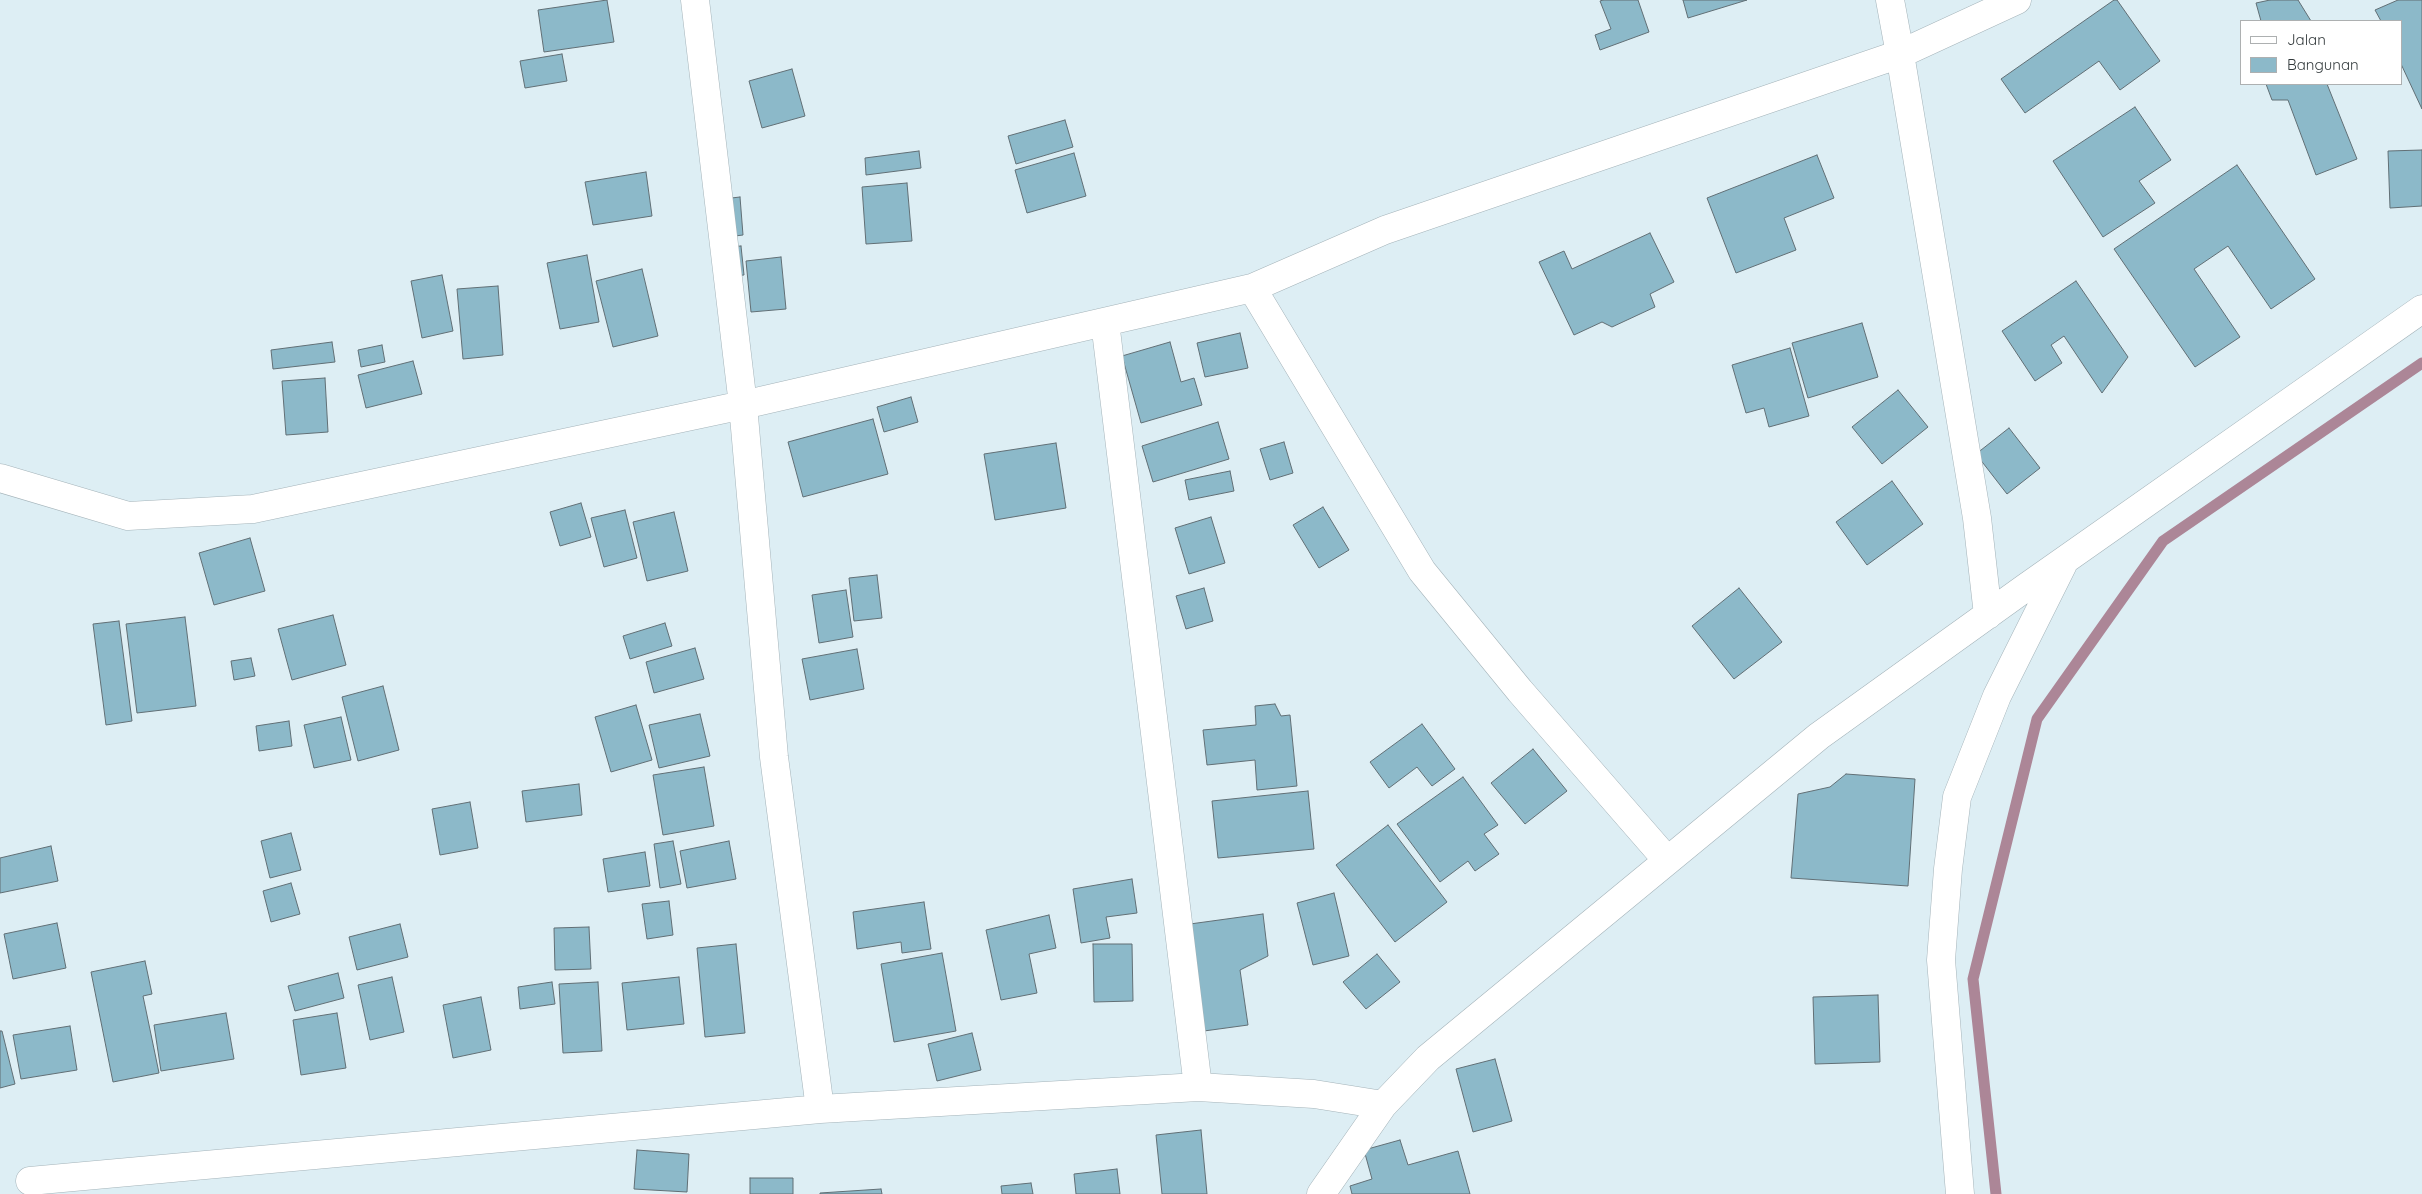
<!DOCTYPE html>
<html>
<head>
<meta charset="utf-8">
<style>
	body { margin:0 }
	#map { position:relative; width:2422px; height:1194px; overflow:hidden; background:#ddeef4; font-family:Quicksand,sans-serif }
	canvas { display:block }
	.legend { position:absolute; left:2240px; top:20px; width:162px; height:65px; box-sizing:border-box; background:#fff; border:1px solid #adb0b1; margin:0; padding:6px 9px; list-style:none; font-size:15px; color:#333a3c }
	.legend li { display:flex; align-items:center; gap:10px; height:25px }
	.legend b { width:25px; border:1px solid #adb0b1 }
</style>
</head>
<body>
<div id="map">
<canvas width="2422" height="1194"></canvas>
<ul class="legend">
<li><b style="height:6px;background:#fff"></b>Jalan</li>
<li><b style="height:14px;background:#8cb9c9"></b>Bangunan</li>
</ul>
</div>
<script>
const ctx = document.querySelector('canvas').getContext('2d');
ctx.lineJoin = 'round';
function poly(rows) {
  const path = new Path2D();
  for (const r of rows) {
    path.moveTo(r[0], r[1]);
    for (let i = 2; i < r.length; i += 2) path.lineTo(r[i], r[i + 1]);
  }
  return path;
}
function stroke(path, color, width, dash) {
  ctx.strokeStyle = color;
  ctx.lineWidth = width;
  ctx.lineCap = dash ? 'butt' : 'round';
  ctx.setLineDash(dash || []);
  ctx.stroke(path);
}
function paint(path, color) {
  ctx.fillStyle = color;
  ctx.fill(path, 'evenodd');
}
stroke(poly([
	[1996,1194,1973,979,2037,719,2163,541,2422,363]
]), '#ac8697', 11);
const building = poly([
	[607,0,614,42,544,52,538,10,607,0],
	[1603,0,1638,0,1649,32,1600,50,1595,35,1611,29,1600,1,1603,0],
	[1683,0,1747,0,1688,18,1683,0],
	[2114,0,2117,0,2160,61,2120,90,2099,61,2025,113,2001,79,2114,0],
	[2270,0,2298,0,2311,21,2261,21,2256,3,2270,0],
	[2398,0,2422,0,2422,109,2401,64,2401,21,2381,21,2375,10,2398,0],
	[562,54,567,81,525,88,520,61,562,54],
	[792,69,805,116,762,128,749,81,792,69],
	[2266,84,2327,84,2357,159,2316,175,2288,100,2272,100,2266,84],
	[2135,107,2171,160,2139,181,2155,203,2103,237,2053,161,2135,107],
	[1065,120,1073,147,1016,164,1008,136,1065,120],
	[2422,150,2422,206,2390,208,2388,151,2422,150],
	[919,151,921,168,866,175,865,158,919,151],
	[1074,153,1086,196,1027,213,1015,170,1074,153],
	[1817,155,1834,198,1784,218,1796,250,1736,273,1707,198,1817,155],
	[2237,165,2315,279,2271,309,2228,246,2194,269,2240,337,2195,367,2114,249,2237,165],
	[646,172,652,216,593,225,585,182,646,172],
	[907,183,912,241,866,244,862,187,907,183],
	[740,197,743,235,727,237,723,199,740,197],
	[1650,233,1674,282,1650,294,1655,307,1612,327,1602,322,1574,335,1539,262,1564,251,1572,269,1650,233],
	[741,246,744,275,730,276,727,247,741,246],
	[587,255,599,322,560,329,547,263,587,255],
	[781,257,786,309,751,312,746,261,781,257],
	[642,269,658,336,613,347,596,281,642,269],
	[442,275,453,331,422,338,411,281,442,275],
	[2076,281,2128,357,2102,393,2064,336,2051,345,2062,363,2035,381,2002,331,2076,281],
	[498,286,503,355,463,359,457,289,498,286],
	[1862,323,1878,377,1808,398,1792,343,1862,323],
	[1240,333,1248,368,1205,377,1197,343,1240,333],
	[332,342,335,362,273,369,271,350,332,342],
	[1170,342,1181,382,1194,378,1202,405,1141,423,1122,356,1170,342],
	[382,345,385,362,361,367,358,350,382,345],
	[1790,348,1809,416,1769,427,1764,408,1746,413,1732,365,1790,348],
	[413,361,422,394,366,408,358,375,413,361],
	[325,378,328,432,286,435,282,381,325,378],
	[1898,390,1928,427,1882,464,1852,427,1898,390],
	[911,397,918,422,884,432,877,407,911,397],
	[873,419,888,474,803,497,788,442,873,419],
	[1218,422,1229,459,1153,482,1142,446,1218,422],
	[2009,428,2040,468,2007,494,1976,454,2009,428],
	[1284,442,1293,473,1270,480,1260,449,1284,442],
	[1056,443,1066,508,995,520,984,454,1056,443],
	[1230,471,1234,491,1189,500,1185,480,1230,471],
	[1892,481,1923,524,1867,565,1836,522,1892,481],
	[581,503,591,537,560,546,550,512,581,503],
	[1323,507,1349,550,1319,568,1293,525,1323,507],
	[625,510,637,558,604,567,591,518,625,510],
	[674,512,688,571,647,581,633,522,674,512],
	[1211,517,1225,563,1189,574,1175,528,1211,517],
	[250,538,265,591,214,605,199,553,250,538],
	[877,575,882,618,854,621,849,578,877,575],
	[1204,588,1213,621,1186,629,1176,596,1204,588],
	[1739,588,1782,642,1734,679,1692,626,1739,588],
	[846,590,853,637,819,643,812,595,846,590],
	[333,615,346,665,292,680,278,629,333,615],
	[185,617,196,706,137,713,126,624,185,617],
	[119,621,132,721,106,725,93,624,119,621],
	[665,623,672,646,630,659,623,636,665,623],
	[695,648,704,679,654,693,646,662,695,648],
	[857,649,864,689,810,700,802,659,857,649],
	[251,658,255,676,234,680,231,661,251,658],
	[383,686,399,750,358,761,342,697,383,686],
	[1275,704,1281,716,1290,715,1297,786,1257,790,1255,760,1207,765,1203,730,1256,725,1255,706,1275,704],
	[636,705,652,760,611,772,595,717,636,705],
	[700,714,710,756,659,768,649,725,700,714],
	[341,717,351,760,314,768,304,725,341,717],
	[289,721,292,746,259,751,256,726,289,721],
	[1422,724,1455,769,1432,786,1417,767,1389,788,1370,762,1422,724],
	[1533,749,1567,791,1525,824,1491,783,1533,749],
	[704,767,714,826,663,835,653,775,704,767],
	[1846,774,1915,779,1908,886,1791,878,1798,794,1830,787,1846,774],
	[1463,777,1498,825,1484,834,1499,854,1475,871,1468,861,1440,882,1397,824,1463,777],
	[579,784,582,815,526,822,522,791,579,784],
	[1308,791,1314,849,1218,858,1212,801,1308,791],
	[470,802,478,848,440,855,432,809,470,802],
	[1388,825,1447,902,1395,942,1336,865,1388,825],
	[291,833,301,870,270,878,261,841,291,833],
	[673,841,681,884,660,888,654,844,673,841],
	[729,841,736,879,687,888,680,851,729,841],
	[51,846,58,881,0,893,0,858,51,846],
	[645,852,650,886,608,892,603,859,645,852],
	[1132,879,1137,913,1106,917,1110,938,1081,943,1073,889,1132,879],
	[291,883,300,914,271,922,263,891,291,883],
	[1334,893,1349,956,1313,965,1297,903,1334,893],
	[669,901,673,935,647,939,642,904,669,901],
	[924,902,931,949,902,953,901,942,857,949,853,912,924,902],
	[1263,914,1268,956,1240,970,1248,1025,1204,1031,1190,924,1263,914],
	[1049,915,1056,948,1029,954,1037,993,1001,1000,986,930,1049,915],
	[57,923,66,968,13,979,4,934,57,923],
	[400,924,408,957,357,970,349,937,400,924],
	[589,927,591,969,555,970,554,928,589,927],
	[736,944,745,1033,705,1037,697,948,736,944],
	[1093,944,1132,944,1133,1001,1094,1002,1093,944],
	[942,953,956,1031,894,1042,881,964,942,953],
	[1377,954,1400,982,1366,1009,1343,982,1377,954],
	[145,961,152,994,143,996,159,1073,113,1082,91,972,145,961],
	[338,973,344,998,295,1011,288,986,338,973],
	[392,977,404,1032,370,1040,358,985,392,977],
	[679,977,684,1024,627,1030,622,983,679,977],
	[552,982,555,1004,520,1009,518,987,552,982],
	[598,982,602,1051,563,1053,559,984,598,982],
	[1878,995,1880,1062,1815,1064,1813,997,1878,995],
	[481,997,491,1050,453,1058,443,1005,481,997],
	[226,1013,234,1059,161,1071,154,1025,226,1013],
	[337,1013,346,1068,301,1075,293,1020,337,1013],
	[70,1026,77,1070,21,1079,13,1035,70,1026],
	[0,1031,2,1031,15,1084,0,1088,0,1031],
	[972,1033,981,1070,937,1081,928,1044,972,1033],
	[1495,1059,1512,1121,1473,1132,1456,1069,1495,1059],
	[1201,1130,1207,1194,1162,1194,1156,1135,1201,1130],
	[1400,1140,1408,1165,1458,1151,1470,1194,1352,1194,1350,1186,1372,1179,1364,1150,1400,1140],
	[637,1150,689,1154,687,1192,634,1189,637,1150],
	[1117,1169,1120,1194,1076,1194,1074,1174,1117,1169],
	[750,1178,793,1178,793,1194,750,1194,750,1178],
	[1031,1183,1033,1194,1002,1194,1001,1186,1031,1183],
	[881,1189,882,1194,820,1194,820,1193,881,1189]
]);
paint(building, '#8cb9c9');
stroke(building, '#616f75', 1);
const street = poly([
	[695,0,743,405,774,757,820,1109],
	[1890,0,1900,54,1977,518,1988,615],
	[1252,288,1422,571,1520,691,1667,860],
	[1105,322,1198,1087],
	[0,478,128,516,253,509,743,405,1252,288,1385,230,1900,54,2017,0],
	[30,1181,820,1109,1198,1087,1314,1094,1383,1105],
	[1321,1194,1383,1105,1428,1058,1819,736,2025,588,2422,309],
	[1960,1194,1941,960,1948,869,1957,797,1997,696,2063,564]
]);
stroke(street, '#a4b3b9', 29);
stroke(street, '#fff', 28);
</script>
</body>
</html>
